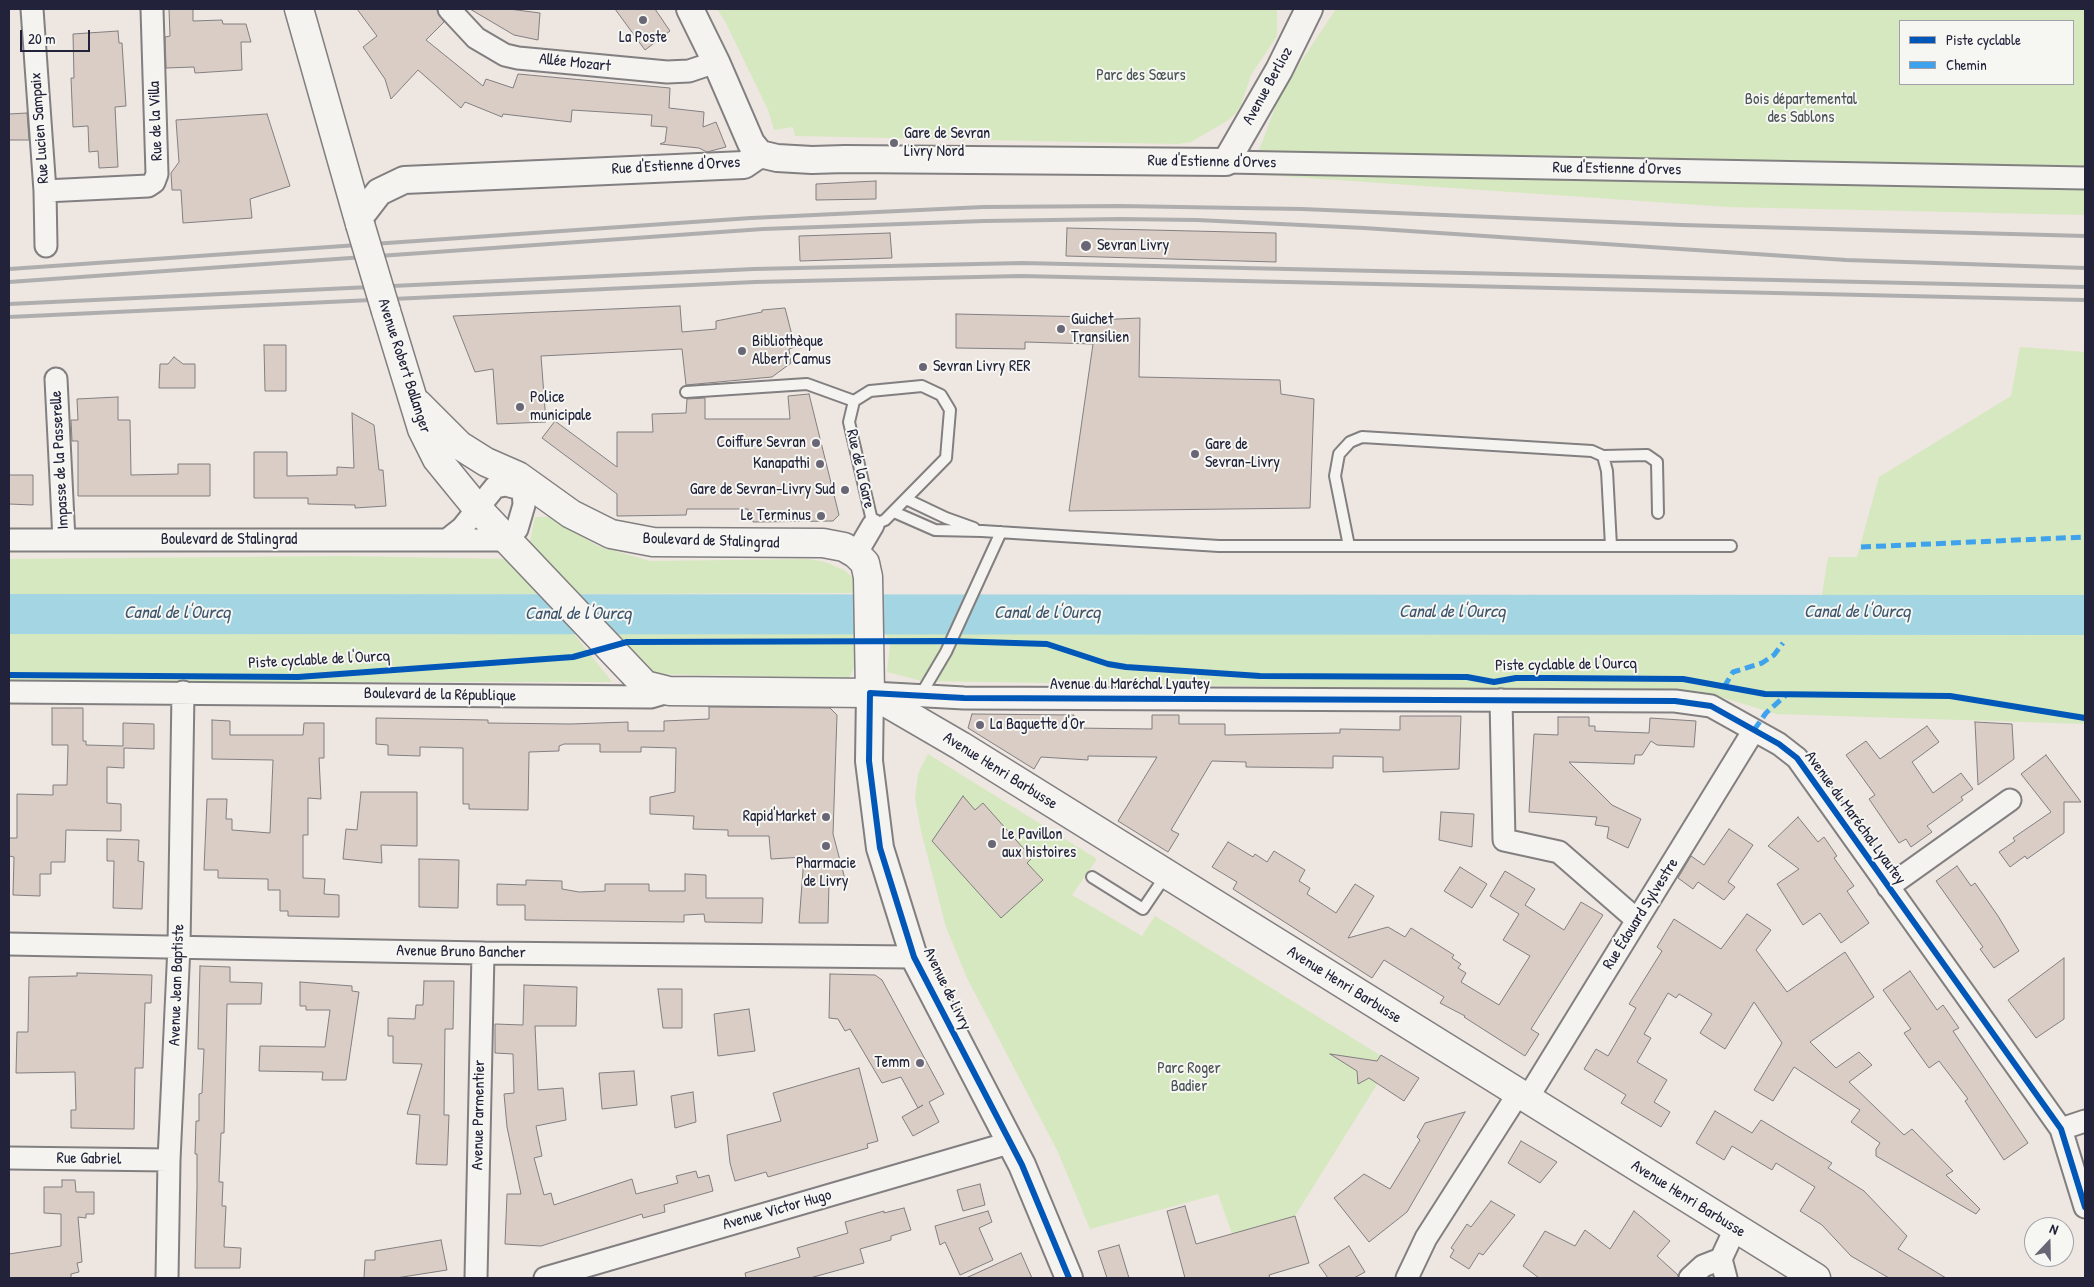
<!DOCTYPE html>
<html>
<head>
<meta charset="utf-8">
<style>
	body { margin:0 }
	#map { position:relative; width:2094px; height:1287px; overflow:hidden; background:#eee6e0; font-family:"Patrick Hand",sans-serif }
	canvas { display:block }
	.frame { position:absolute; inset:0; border:10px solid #22223b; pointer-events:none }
	.legend { position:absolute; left:1899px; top:20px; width:175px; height:65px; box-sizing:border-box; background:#f6f6f2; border:1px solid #a1a1a9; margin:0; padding:6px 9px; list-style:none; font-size:15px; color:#22223b }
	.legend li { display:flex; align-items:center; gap:10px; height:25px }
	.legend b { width:25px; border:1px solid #a1a1a9 }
	.north { position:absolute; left:2024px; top:1217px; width:50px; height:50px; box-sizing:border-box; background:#f6f6f2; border:1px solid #a1a1a9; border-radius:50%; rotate:21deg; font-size:14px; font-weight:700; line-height:20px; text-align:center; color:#22223b }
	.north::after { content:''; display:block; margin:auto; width:18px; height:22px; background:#696775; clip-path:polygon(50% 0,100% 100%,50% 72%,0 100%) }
	.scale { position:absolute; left:20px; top:30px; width:70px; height:22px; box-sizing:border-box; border:2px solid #22223b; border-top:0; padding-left:6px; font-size:15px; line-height:18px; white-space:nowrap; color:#22223b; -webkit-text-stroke:4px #f6f6f2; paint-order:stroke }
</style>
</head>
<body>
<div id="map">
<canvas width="2094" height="1287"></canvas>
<div class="frame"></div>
<ul class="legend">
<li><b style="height:6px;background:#0057b8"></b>Piste cyclable</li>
<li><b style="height:6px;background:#3ea2ec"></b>Chemin</li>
</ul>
<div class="north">N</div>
<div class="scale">20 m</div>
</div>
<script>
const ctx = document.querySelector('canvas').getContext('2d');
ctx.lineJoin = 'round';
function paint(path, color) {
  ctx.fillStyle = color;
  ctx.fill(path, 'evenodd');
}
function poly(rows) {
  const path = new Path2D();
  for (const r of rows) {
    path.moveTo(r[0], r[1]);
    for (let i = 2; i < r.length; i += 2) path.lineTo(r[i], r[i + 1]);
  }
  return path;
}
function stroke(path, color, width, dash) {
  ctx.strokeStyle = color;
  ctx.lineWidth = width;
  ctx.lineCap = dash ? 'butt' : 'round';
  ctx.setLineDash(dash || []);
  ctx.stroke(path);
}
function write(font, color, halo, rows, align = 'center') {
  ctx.font = font + ' "Patrick Hand",sans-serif';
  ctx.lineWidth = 4;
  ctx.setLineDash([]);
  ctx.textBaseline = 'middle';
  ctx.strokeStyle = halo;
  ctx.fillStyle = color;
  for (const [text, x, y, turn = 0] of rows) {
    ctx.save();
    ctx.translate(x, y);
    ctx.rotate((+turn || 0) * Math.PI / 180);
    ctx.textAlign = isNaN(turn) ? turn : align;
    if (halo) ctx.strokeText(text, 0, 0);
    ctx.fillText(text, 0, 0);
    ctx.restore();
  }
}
paint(poly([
	[717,9,1277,9,1277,36,1251,75,1241,105,1235,114,1227,121,1191,142,1177,144,795,136,793,127,774,130,768,110,725,21],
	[1336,9,2085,9,2085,215,1728,207,1250,174,1281,92],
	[1900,21,2073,21,2073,84,1900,84],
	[2020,347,2085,352,2085,595,1822,595,1828,557,1857,557,1879,477,2011,396],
	[535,517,549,517,598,546,650,561,809,559,825,562,844,570,854,579,854,593,577,594,530,542],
	[344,556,507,559,538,594,9,594,9,559],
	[613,633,855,633,855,666,849,678,651,674],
	[886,633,2085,635,2085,724,1777,714,1707,693,922,681,887,672,890,646],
	[9,634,574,634,612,682,9,682],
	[928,754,1097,859,1072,895,1142,936,1155,916,1391,1062,1295,1216,1232,1234,1218,1194,1090,1229,1058,1152,967,978,946,927,921,831,915,798,918,774]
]), '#d6e8bf');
paint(poly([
	[9,594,2085,595,2085,635,9,634]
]), '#a3d5e3');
const building = poly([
	[169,9,193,9,193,21,222,20,223,24,246,24,251,42,241,42,242,70,195,73,194,67,166,68,165,37,170,36,169,9],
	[357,9,437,9,444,22,426,40,483,86,486,79,513,88,518,74,670,88,669,108,704,112,703,127,716,122,726,147,707,152,699,148,660,144,665,142,667,127,651,126,652,115,572,110,571,122,503,114,502,117,465,102,461,108,418,70,391,99,385,79,363,47,377,36,357,9],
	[470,9,509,9,540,13,538,40,514,35,470,9],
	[615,9,655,9,670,31,645,50,615,9],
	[118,31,119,43,122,43,126,106,115,107,118,167,99,168,98,151,89,152,88,126,73,127,71,78,74,78,73,34,118,31],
	[27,113,29,140,9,140,9,114,27,113],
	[267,114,290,186,250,199,252,218,183,223,181,190,172,190,171,173,179,162,176,120,267,114],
	[876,181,876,199,816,200,816,184,876,181],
	[1067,228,1276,233,1276,262,1066,256,1067,228],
	[890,233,892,258,800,261,799,236,890,233],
	[680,306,682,332,716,329,716,321,762,312,762,310,785,308,795,347,789,349,791,363,772,377,686,385,682,349,541,356,546,422,497,424,493,369,475,372,453,316,680,306],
	[956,314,1094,317,1095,320,1140,318,1139,377,1280,380,1281,394,1314,399,1310,508,1069,511,1093,344,1025,342,1025,349,956,348,956,314],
	[264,345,286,345,286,391,265,391,264,345],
	[174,357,183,364,195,364,195,388,159,388,160,364,168,364,174,357],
	[809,394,839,515,833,521,753,522,752,511,748,511,748,509,687,509,686,515,617,516,617,494,542,438,555,421,617,467,617,432,653,432,652,414,686,413,687,399,705,398,705,419,790,419,788,396,809,394],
	[118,397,118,420,130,420,131,475,178,474,178,464,210,464,210,496,78,496,78,441,72,441,71,420,78,420,77,399,118,397],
	[352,413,374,425,379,470,383,470,386,506,355,508,355,505,308,504,308,498,254,498,254,452,287,452,287,476,337,475,337,467,354,468,352,413],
	[9,475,33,475,33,505,9,504,9,475],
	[709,707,830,708,837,715,833,834,846,883,829,882,828,923,799,923,804,857,771,859,769,836,728,836,728,830,693,829,694,816,650,814,650,797,675,792,676,748,641,747,641,752,600,752,600,744,564,744,559,746,559,751,529,752,528,810,469,809,469,804,463,804,463,748,420,747,420,756,388,755,388,745,376,744,376,718,488,720,488,723,571,724,628,722,628,731,664,731,664,721,709,719,709,707],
	[52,708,83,708,83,741,86,741,86,745,123,746,123,723,154,724,154,749,124,748,124,768,107,767,107,803,121,804,121,831,66,830,65,862,51,862,51,874,40,874,40,896,13,895,14,857,9,856,9,838,17,838,17,794,53,795,53,785,67,785,68,745,52,745,52,708],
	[972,714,1074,715,1074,728,1152,729,1152,715,1179,715,1179,724,1225,724,1225,735,1340,733,1340,729,1400,730,1400,716,1461,716,1459,769,1383,772,1383,757,1333,756,1333,768,1246,767,1246,762,1212,761,1171,830,1179,834,1168,852,1118,821,1157,757,1088,756,1088,760,1041,757,1034,769,968,728,972,714],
	[1558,717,1589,717,1589,726,1595,726,1595,731,1649,733,1650,718,1696,721,1694,747,1657,745,1651,741,1642,755,1635,755,1634,764,1569,762,1612,805,1641,819,1628,848,1607,838,1609,827,1595,825,1597,817,1529,812,1534,734,1558,735,1558,717],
	[212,720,230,721,230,735,303,735,304,723,324,723,324,758,319,758,321,799,308,798,308,835,303,835,303,878,325,879,324,894,339,895,339,917,288,916,288,911,280,911,280,890,268,890,268,879,218,878,218,870,204,870,207,799,227,799,226,819,232,819,232,830,270,833,273,760,212,759,212,720],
	[1975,722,2012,724,2014,759,1978,785,1975,722],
	[1927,726,1939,742,1912,762,1933,793,1961,773,1973,789,1961,797,1963,800,1927,826,1932,832,1911,847,1906,839,1899,843,1869,799,1875,795,1846,755,1866,741,1880,759,1927,726],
	[2046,755,2081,802,2064,802,2064,833,2027,859,2025,856,2010,867,1999,852,2015,841,2013,838,2051,812,2021,774,2046,755],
	[361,792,417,792,417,846,381,845,382,863,343,859,346,829,357,830,361,792],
	[963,796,975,810,983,803,1032,858,1027,863,1043,880,1001,918,932,841,963,796],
	[1441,812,1474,814,1472,847,1439,840,1441,812],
	[1798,817,1818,842,1824,837,1837,856,1834,858,1854,886,1847,891,1869,923,1841,943,1820,913,1803,925,1777,884,1799,869,1768,846,1798,817],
	[1729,829,1753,845,1728,882,1735,887,1724,900,1698,882,1693,889,1678,878,1691,856,1704,865,1729,829],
	[107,839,139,840,138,861,144,862,142,909,113,908,114,861,107,861,107,839],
	[1228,842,1253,857,1255,854,1267,862,1274,851,1305,870,1299,881,1310,888,1307,894,1336,913,1355,884,1374,896,1348,938,1388,927,1405,937,1411,928,1454,955,1452,958,1461,964,1458,968,1466,973,1461,982,1499,1005,1530,956,1503,940,1519,914,1490,896,1505,871,1535,889,1525,905,1564,930,1581,902,1603,915,1531,1029,1539,1034,1525,1056,1464,1017,1465,1016,1440,1003,1444,997,1384,960,1372,978,1233,889,1237,882,1212,867,1228,842],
	[419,859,459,860,458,908,419,907,419,859],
	[1957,866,1971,886,1975,883,1998,916,2019,951,1994,968,1980,949,1983,947,1936,881,1957,866],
	[1460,867,1487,884,1472,908,1444,891,1460,867],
	[685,874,706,875,706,898,763,898,762,923,705,922,704,914,684,915,684,922,525,920,525,905,497,905,497,884,526,885,526,880,562,881,562,889,579,892,605,891,605,884,649,884,649,891,685,891,685,874],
	[1747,914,1771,930,1756,950,1787,992,1845,952,1874,997,1810,1042,1836,1068,1859,1052,1872,1065,1849,1082,1904,1135,1912,1129,1953,1171,1946,1175,1980,1209,1976,1214,1876,1156,1876,1149,1880,1143,1851,1122,1860,1110,1794,1067,1773,1101,1754,1090,1782,1043,1754,1002,1725,1049,1700,1033,1712,1014,1679,994,1676,998,1668,993,1644,1034,1651,1038,1637,1062,1667,1080,1654,1102,1670,1112,1661,1127,1621,1103,1626,1095,1584,1069,1596,1049,1608,1056,1636,1008,1629,1004,1662,951,1657,947,1674,919,1721,949,1747,914],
	[2064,958,2064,1019,2036,1038,2008,1000,2064,958],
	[200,966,230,967,230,982,262,983,261,1004,227,1004,224,1133,221,1133,219,1182,223,1182,222,1206,226,1206,224,1247,241,1248,240,1268,195,1268,197,1188,197,1154,195,1154,196,1121,199,1121,199,1094,202,1093,204,1049,198,1049,200,966],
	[1910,971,1937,1010,1943,1005,1959,1028,1953,1031,2028,1143,2004,1160,1965,1101,1968,1099,1939,1061,1929,1068,1904,1033,1911,1029,1883,990,1910,971],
	[77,973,152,975,151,1003,145,1003,143,1068,135,1068,134,1129,71,1128,71,1110,76,1110,75,1072,16,1073,17,1032,28,1032,29,977,77,976,77,973],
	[830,974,875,975,882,980,944,1094,929,1102,939,1122,913,1136,902,1117,923,1105,918,1108,901,1077,882,1083,850,1029,845,1031,838,1019,829,1018,830,974],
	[424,981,454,981,453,1029,445,1029,444,1115,449,1115,447,1165,416,1164,420,1115,407,1114,422,1064,393,1063,393,1036,388,1036,388,1018,415,1019,416,1005,423,1005,424,981],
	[300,982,352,986,352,991,359,992,346,1080,322,1080,323,1072,259,1071,260,1046,325,1047,330,1010,306,1010,306,1006,300,1006,300,982],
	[524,985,577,987,576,1026,535,1026,538,1090,563,1088,566,1120,536,1126,542,1156,534,1158,544,1195,551,1193,554,1205,632,1179,636,1194,678,1183,676,1176,696,1171,698,1178,709,1175,713,1191,664,1205,665,1212,643,1218,642,1214,541,1246,505,1244,507,1194,521,1194,507,1127,504,1094,514,1093,513,1054,495,1053,495,1024,523,1025,524,985],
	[658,989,682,989,682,1028,663,1028,658,989],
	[749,1009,755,1051,718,1056,714,1014,749,1009],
	[1330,1054,1377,1061,1381,1055,1419,1078,1404,1101,1369,1078,1358,1084,1357,1071,1330,1054],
	[859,1068,878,1141,867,1144,868,1148,768,1177,766,1172,735,1181,730,1163,727,1135,781,1121,773,1093,859,1068],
	[634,1071,637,1105,602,1109,599,1073,634,1071],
	[693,1092,696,1122,675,1128,671,1096,693,1092],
	[1715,1111,1752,1133,1761,1120,1832,1163,1828,1168,1864,1191,1907,1236,1898,1249,1946,1278,1889,1278,1851,1256,1822,1225,1800,1211,1815,1187,1776,1163,1772,1170,1732,1146,1724,1160,1696,1143,1715,1111],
	[1465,1112,1407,1212,1369,1242,1334,1198,1364,1174,1390,1189,1420,1140,1417,1137,1425,1123,1465,1112],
	[1521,1141,1557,1162,1540,1183,1508,1163,1521,1141],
	[62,1180,75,1180,76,1192,94,1192,94,1214,86,1214,86,1218,78,1217,82,1262,77,1263,79,1272,71,1274,71,1278,9,1278,9,1254,61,1246,61,1214,44,1213,44,1187,62,1187,62,1180],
	[980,1184,985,1205,963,1211,957,1190,980,1184],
	[1491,1201,1515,1215,1483,1255,1479,1253,1469,1269,1450,1257,1454,1250,1451,1248,1467,1224,1471,1227,1491,1201],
	[1185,1206,1196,1244,1295,1216,1309,1263,1269,1275,1270,1278,1185,1278,1167,1211,1185,1206],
	[904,1208,911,1230,891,1236,891,1240,860,1249,864,1263,810,1278,746,1278,745,1273,800,1257,797,1248,848,1233,845,1222,884,1211,884,1213,904,1208],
	[988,1211,992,1222,979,1228,993,1260,960,1275,945,1242,940,1245,935,1226,988,1211],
	[1634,1211,1670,1241,1657,1256,1678,1275,1678,1278,1539,1278,1523,1266,1545,1231,1575,1246,1585,1230,1610,1249,1634,1211],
	[441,1240,447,1270,396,1278,364,1278,365,1260,375,1260,375,1251,441,1240],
	[1119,1245,1129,1278,1107,1278,1098,1251,1119,1245],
	[1349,1246,1365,1272,1354,1278,1328,1278,1319,1265,1349,1246],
	[1021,1253,1032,1278,966,1278,1021,1253]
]);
paint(building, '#d9cdc6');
stroke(building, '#827f81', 1);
const service = poly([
	[922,386,941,395,950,410,946,458,885,520,873,525,849,422,854,401,870,391,922,386],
	[686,392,807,384,854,401],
	[1603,456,1647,455,1657,462,1658,513],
	[906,499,946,518,974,528],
	[894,512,935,530,982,531,1219,546,1731,546],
	[1349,546,1335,476,1339,454,1350,442,1362,437,1592,451,1603,456,1607,471,1611,546],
	[920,696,946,652,1001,532],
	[1092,877,1143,909,1166,875]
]);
const minor = poly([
	[32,9,45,191,46,246],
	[449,9,476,38,505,55,518,58,667,72,689,71,716,62],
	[1226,162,2085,178],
	[45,191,148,186,154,182,157,174,152,9],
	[56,379,64,540],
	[448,539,462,528,495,487,506,485,532,492],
	[9,540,507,540,517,529,524,505,523,490,518,476],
	[856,554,873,525],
	[9,692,651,697,668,692],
	[872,693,964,698,1675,701,1711,706,1779,744,1797,758,2061,1129,2085,1207],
	[1501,700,1504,840,1559,852,1637,920],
	[1888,887,2010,800],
	[9,944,483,953,914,957],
	[1527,1099,1754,730],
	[2061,1129,2085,1121],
	[9,1158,169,1160],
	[1721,1259,1735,1229],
	[1721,1259,1726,1278],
	[167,1278,169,1160,179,946,183,692],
	[476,1278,483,953],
	[545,1278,1009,1143],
	[1407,1278,1426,1238,1518,1094],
	[1690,1278,1703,1266,1721,1259]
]);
const tertiary = poly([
	[690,9,716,62,751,143,760,154],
	[359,218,379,192,404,180,744,165,760,154,777,158,812,160,845,159,1226,162,1279,70,1309,9],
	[870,693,869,761,880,848,914,957,1022,1165,1069,1278]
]);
const secondary = poly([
	[299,9,360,224],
	[386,311,422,429,437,459,477,508,645,685,669,691,870,693,961,746,1816,1278],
	[418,404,459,445,486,462,518,476,571,514,611,534,653,542,823,543,844,547,856,554,865,563,868,577,870,693]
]);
stroke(service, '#827f81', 14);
stroke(minor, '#827f81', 25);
stroke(tertiary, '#827f81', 30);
stroke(secondary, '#827f81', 31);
stroke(service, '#f4f3f0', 10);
stroke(minor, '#f4f3f0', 21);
stroke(tertiary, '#f4f3f0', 26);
stroke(secondary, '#f4f3f0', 28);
stroke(poly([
	[9,269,751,218,983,207,1119,206,1302,209,1682,225,2085,236],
	[9,282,763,229,984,221,1121,219,1197,220,1364,228,1846,260,2085,268],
	[9,304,754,269,1022,263,2085,287],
	[9,317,755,282,1021,276,2085,300]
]), '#afaeaf', 4);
const secondaryBridge = poly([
	[360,224,386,311]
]);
stroke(secondaryBridge, '#827f81', 31, []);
stroke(secondaryBridge, '#f4f3f0', 28);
stroke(poly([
	[1861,547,2085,537],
	[1724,687,1733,672,1762,663,1774,655,1783,643],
	[1754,730,1766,713,1786,695]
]), '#3ea2ec', 5, [10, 5]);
stroke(poly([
	[9,675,298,677,573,657,627,642,950,641,1047,644,1108,664,1126,667,1260,676,1467,677,1494,682,1516,678,1550,678,1683,679,1765,694,1950,696,2085,718],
	[1069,1278,1022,1165,914,957,880,848,869,761,870,693,964,698,1675,701,1711,706,1779,744,1797,758,2061,1129,2085,1207]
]), '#0057b8', 6);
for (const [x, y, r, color] of [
	[643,20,5,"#696775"],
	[894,143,5,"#696775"],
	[1086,246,6,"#696775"],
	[1061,329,5,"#696775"],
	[742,351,5,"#696775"],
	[923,367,5,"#696775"],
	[520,407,5,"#696775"],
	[816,443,5,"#696775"],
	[1195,454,5,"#696775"],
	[820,464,5,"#696775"],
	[845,490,5,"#696775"],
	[821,516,5,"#696775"],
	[980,725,5,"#696775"],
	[826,817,5,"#696775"],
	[992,844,5,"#696775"],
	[826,846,5,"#696775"],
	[920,1063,5,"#696775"]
]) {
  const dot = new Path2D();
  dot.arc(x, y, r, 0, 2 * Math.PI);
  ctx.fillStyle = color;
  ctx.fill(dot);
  stroke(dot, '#f6f6f2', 2);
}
write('16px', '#22223b', '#f6f6f2', [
	["La Poste",643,38,"center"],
	["Gare de Sevran",904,134],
	["Livry Nord",904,152],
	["Sevran Livry",1097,246],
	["Guichet",1071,320],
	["Transilien",1071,338],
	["Bibliothèque",752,342],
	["Albert Camus",752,360],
	["Sevran Livry RER",933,367],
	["Police",530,398],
	["municipale",530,416],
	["Coiffure Sevran",806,443,"right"],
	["Gare de",1205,445],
	["Sevran-Livry",1205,463],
	["Kanapathi",810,464,"right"],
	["Gare de Sevran-Livry Sud",835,490,"right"],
	["Le Terminus",811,516,"right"],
	["La Baguette d'Or",990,725],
	["Rapid'Market",816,817,"right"],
	["Le Pavillon",1002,835],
	["aux histoires",1002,853],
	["Pharmacie",826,864,"center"],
	["de Livry",826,882,"center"],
	["Temm",910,1063,"right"]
], 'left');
write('16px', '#22223b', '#f6f6f2', [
	["Allée Mozart",575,63,6],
	["Avenue Berlioz",1268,86,-61],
	["Rue de la Villa",156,121,-92],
	["Rue Lucien Sampaix",40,128,-94],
	["Rue d'Estienne d'Orves",1212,162,1],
	["Rue d'Estienne d'Orves",676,166,-3],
	["Rue d'Estienne d'Orves",1617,169,1],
	["Avenue Robert Ballanger",404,366,72],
	["Impasse de la Passerelle",60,460,-93],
	["Rue de la Gare",860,469,77],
	["Boulevard de Stalingrad",229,540],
	["Boulevard de Stalingrad",711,541,2],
	["Piste cyclable de l'Ourcq",319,660,-3],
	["Piste cyclable de l'Ourcq",1566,665,-1],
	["Avenue du Maréchal Lyautey",1130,685],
	["Boulevard de la République",440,695,1],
	["Avenue Henri Barbusse",1000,771,32],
	["Avenue du Maréchal Lyautey",1855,818,54],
	["Rue Édouard Sylvestre",1641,914,-58],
	["Avenue Bruno Bancher",461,952,1],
	["Avenue Jean Baptiste",177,985,-88],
	["Avenue Henri Barbusse",1344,985,32],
	["Avenue de Livry",947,989,64],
	["Avenue Parmentier",479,1115,-89],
	["Rue Gabriel",89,1159,1],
	["Avenue Henri Barbusse",1688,1199,32],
	["Avenue Victor Hugo",777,1210,-16]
]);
write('16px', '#4a5455', '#f6f6f2', [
	["Parc des Sœurs",1141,76],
	["Bois départemental",1801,100],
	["des Sablons",1801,118],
	["Parc Roger",1189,1069],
	["Badier",1189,1087]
]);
write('italic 18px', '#3f566e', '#f6f6f2', [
	["Canal de l'Ourcq",1452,612],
	["Canal de l'Ourcq",1857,612],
	["Canal de l'Ourcq",177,613],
	["Canal de l'Ourcq",1047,613],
	["Canal de l'Ourcq",578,614]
]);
</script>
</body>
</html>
